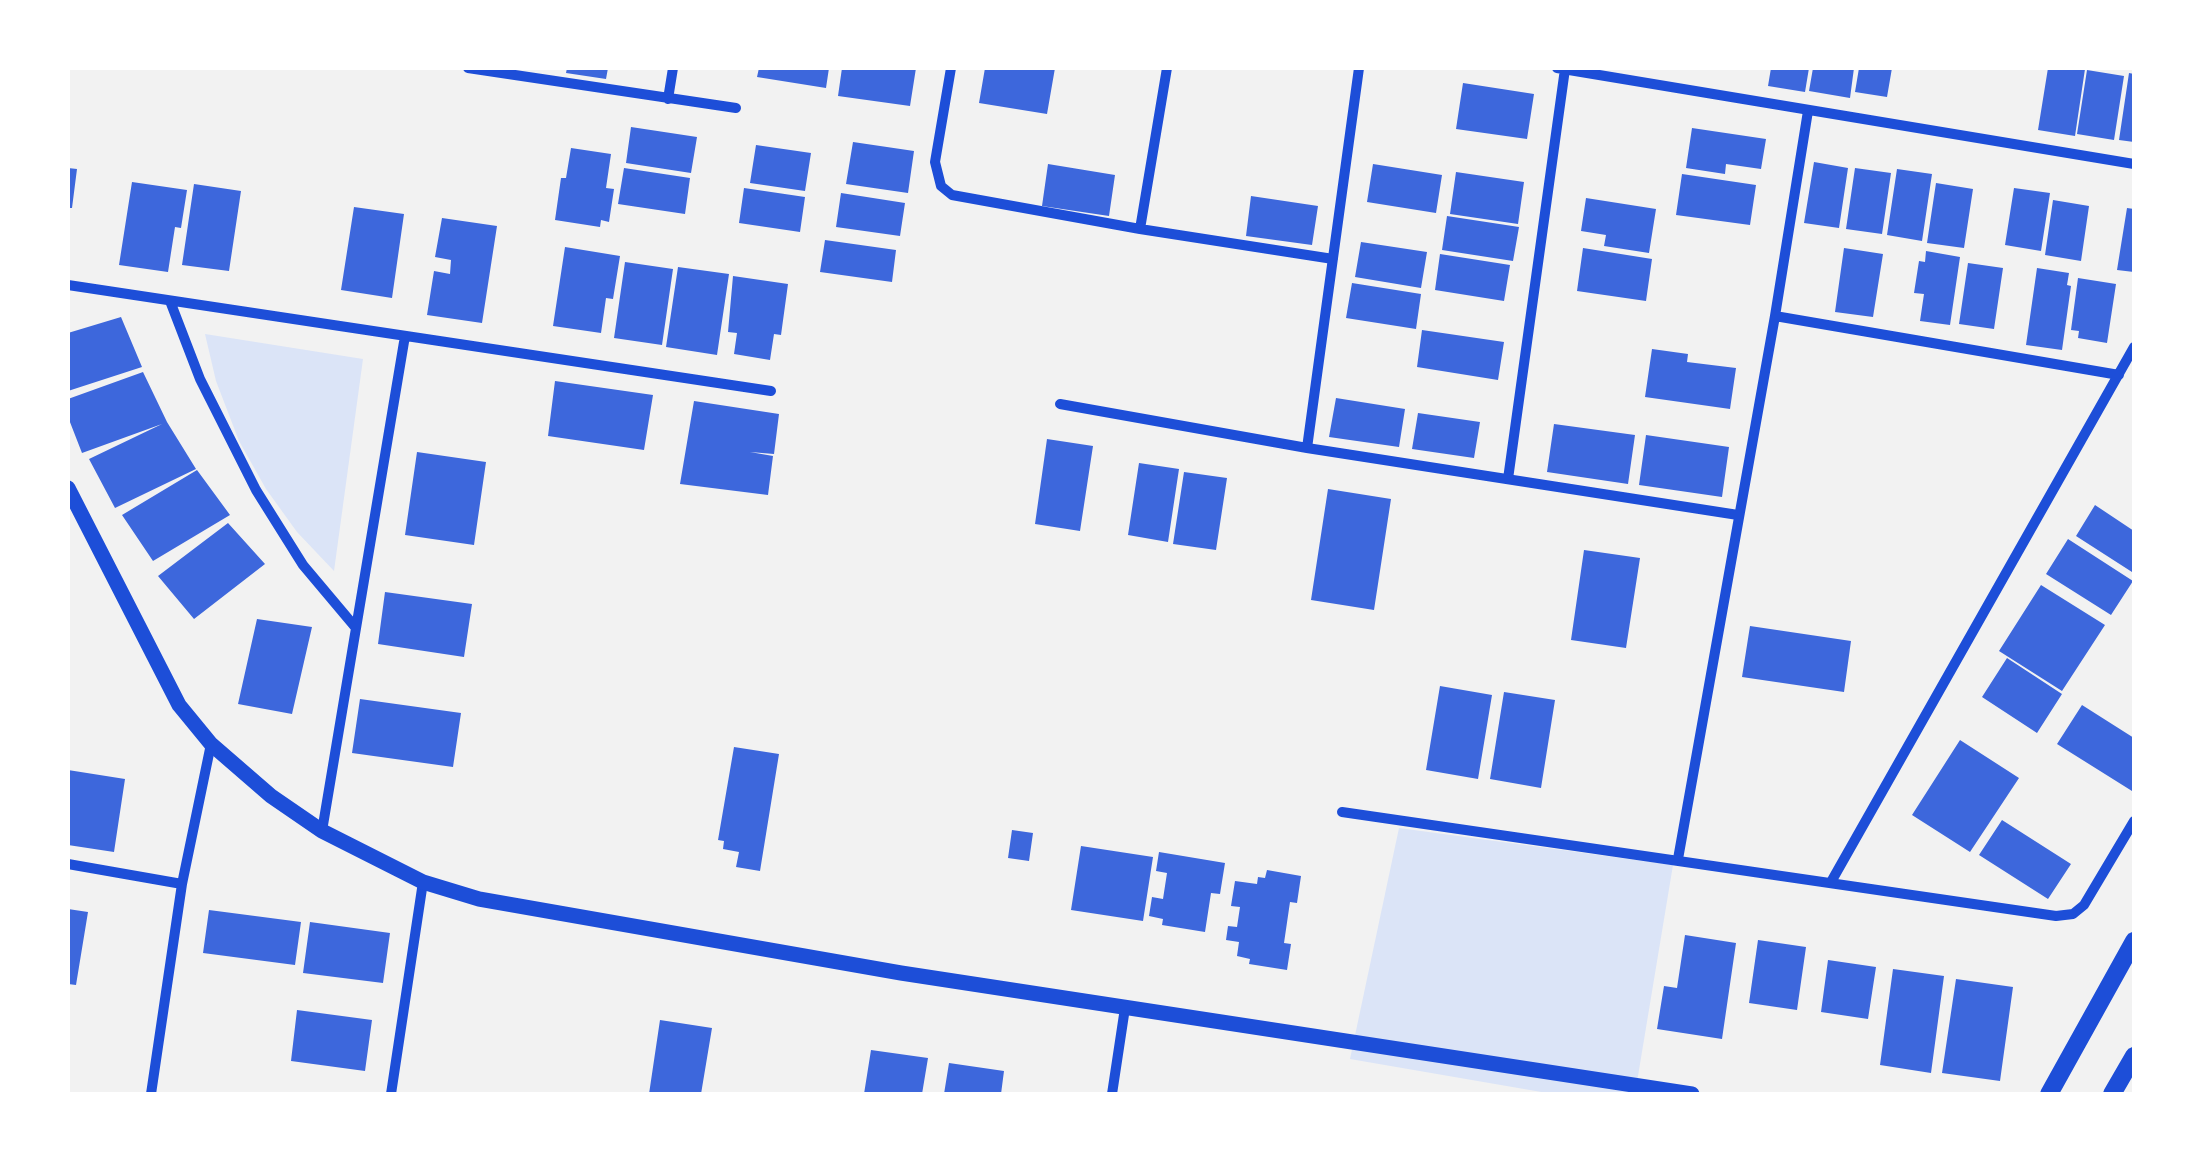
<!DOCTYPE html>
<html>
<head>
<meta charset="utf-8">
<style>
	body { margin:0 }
	#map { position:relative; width:2202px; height:1162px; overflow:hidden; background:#f2f2f2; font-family:Roboto,sans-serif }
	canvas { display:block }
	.frame { position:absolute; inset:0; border:70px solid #fff; pointer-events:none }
</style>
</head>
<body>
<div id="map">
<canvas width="2202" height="1162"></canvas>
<div class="frame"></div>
</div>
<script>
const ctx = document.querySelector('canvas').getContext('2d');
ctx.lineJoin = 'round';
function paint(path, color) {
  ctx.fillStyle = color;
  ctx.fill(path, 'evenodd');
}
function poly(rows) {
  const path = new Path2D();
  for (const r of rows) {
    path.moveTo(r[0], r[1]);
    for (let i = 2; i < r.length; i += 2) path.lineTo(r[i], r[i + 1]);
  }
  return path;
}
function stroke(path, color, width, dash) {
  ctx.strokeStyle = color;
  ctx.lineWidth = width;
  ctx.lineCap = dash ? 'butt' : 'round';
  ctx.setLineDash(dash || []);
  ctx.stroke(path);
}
paint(poly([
	[205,334,363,359,334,571,297,532,266,489,239,441,216,381],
	[1399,828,1673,865,1635,1094,1553,1094,1350,1059]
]), '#dbe4f7');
paint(poly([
	[567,68,608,68,606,79,566,73],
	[759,68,829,68,826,88,757,77],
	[842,68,916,68,910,106,838,96],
	[985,68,1055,68,1047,114,979,103],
	[1771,68,1809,68,1805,92,1768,86],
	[1813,68,1854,68,1850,98,1809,91],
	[1859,68,1892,68,1887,97,1855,92],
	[2048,68,2085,69,2075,136,2038,130],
	[2087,70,2124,76,2114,140,2077,134],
	[2129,73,2134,74,2134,142,2119,140],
	[1463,83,1534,94,1527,139,1456,129],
	[631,127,697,137,691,173,626,163],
	[1692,128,1766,139,1761,169,1726,164,1725,174,1686,168],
	[853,142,914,151,908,193,846,184],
	[756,145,811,153,805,191,750,183],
	[571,148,611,154,606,188,614,189,609,222,601,220,600,227,555,220,561,178,566,178],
	[1814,162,1848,168,1839,228,1804,223],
	[1048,164,1115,175,1109,216,1042,206],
	[1373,164,1442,175,1436,213,1367,202],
	[68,168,77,169,72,208,68,208],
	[624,168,690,178,685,214,618,204],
	[1855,168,1891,173,1882,234,1846,229],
	[1897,169,1932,174,1922,241,1887,235],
	[1456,172,1524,182,1518,224,1450,214],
	[1682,174,1756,185,1750,225,1676,215],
	[132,182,187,190,181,228,175,227,168,272,119,265],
	[1936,183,1973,189,1964,248,1927,243],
	[194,184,241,191,229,271,182,265],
	[744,188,805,197,800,232,739,223],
	[2014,188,2050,193,2041,251,2005,245],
	[841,193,905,203,900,236,836,227],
	[1251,196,1318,206,1312,245,1246,236],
	[1586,198,1656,209,1649,253,1604,246,1606,235,1581,231],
	[2053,200,2089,206,2081,261,2045,255],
	[354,207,404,214,392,298,341,290],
	[2127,208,2134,209,2134,272,2117,270],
	[1447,216,1519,227,1513,261,1442,250],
	[442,218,497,226,482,323,427,315,434,271,450,274,451,260,435,257],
	[825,240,896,250,892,282,820,272],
	[1361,242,1427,252,1421,288,1355,277],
	[565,247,620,256,613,299,606,298,601,333,553,326],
	[1583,248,1652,259,1646,301,1577,291],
	[1844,248,1883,254,1873,317,1835,312],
	[1926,251,1960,257,1950,325,1920,321,1924,294,1914,293,1919,261,1925,262],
	[1440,254,1510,265,1504,301,1435,290],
	[625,262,673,269,662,345,614,338],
	[1968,263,2003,268,1994,329,1959,324],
	[678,267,729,274,717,355,666,347],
	[2037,268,2069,273,2067,285,2071,286,2062,350,2026,345],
	[733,276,788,284,781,335,774,334,770,360,734,354,737,333,728,332],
	[2078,278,2116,284,2107,343,2078,338,2079,331,2071,330],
	[1352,283,1421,294,1416,329,1346,318],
	[121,317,142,367,68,391,68,333],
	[1422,330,1504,342,1498,380,1417,367],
	[1652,349,1688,354,1687,362,1736,368,1730,409,1645,397],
	[143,372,167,422,196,469,115,508,89,459,162,424,82,453,68,417,68,399],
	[555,381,653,395,644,450,548,436],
	[1336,398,1405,409,1399,447,1329,437],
	[694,401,779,414,774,454,750,452,773,456,768,495,680,484],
	[1418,413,1480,422,1474,458,1412,449],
	[1554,424,1635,435,1628,484,1547,472],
	[1646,435,1729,447,1722,497,1639,485],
	[1047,439,1093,446,1080,531,1035,524],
	[417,452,486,462,474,545,405,535],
	[1139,463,1179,469,1168,542,1128,535],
	[197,470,230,515,153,561,122,515],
	[1184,472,1227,478,1216,550,1173,544],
	[1328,489,1391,499,1374,610,1311,600],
	[2095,505,2134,531,2132,572,2076,536],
	[228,523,265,564,194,619,158,576],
	[2068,539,2133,581,2111,615,2046,574],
	[1584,550,1640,558,1626,648,1571,640],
	[2041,585,2105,625,2062,691,1999,651],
	[385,592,472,604,464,657,378,644],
	[257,619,312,627,292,714,238,704],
	[1750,626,1851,641,1844,692,1742,677],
	[2007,658,2062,694,2037,733,1982,697],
	[1440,686,1492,695,1478,779,1426,770],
	[1504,692,1555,700,1541,788,1490,779],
	[360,699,461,713,453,767,352,753],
	[2082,705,2134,738,2134,787,2132,791,2057,744],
	[1960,740,2019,778,1970,852,1912,815],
	[734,747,779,754,760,871,736,867,739,852,723,849,724,841,718,840],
	[68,770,125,779,114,852,68,845],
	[2002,820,2071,864,2048,899,1979,855],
	[1012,830,1033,833,1029,861,1008,858],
	[1081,846,1153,857,1143,921,1071,910],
	[1159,852,1225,863,1220,894,1211,893,1205,932,1162,925,1163,919,1149,916,1152,897,1163,899,1167,873,1156,871],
	[1267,870,1301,876,1297,903,1290,902,1284,943,1291,944,1287,970,1249,964,1250,959,1237,956,1239,942,1226,940,1228,926,1237,927,1240,907,1231,906,1235,881,1257,884,1258,877,1265,878],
	[68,909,88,912,76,985,68,984],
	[209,910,301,922,295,965,203,953],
	[310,922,390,933,383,983,303,973],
	[1685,935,1736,943,1722,1039,1657,1029,1664,986,1677,988],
	[1758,940,1806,947,1797,1010,1749,1003],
	[1828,960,1876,967,1868,1019,1821,1012],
	[1893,969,1944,976,1931,1073,1880,1065],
	[1956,979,2013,987,2000,1081,1942,1073],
	[297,1010,372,1020,365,1071,291,1061],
	[660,1020,712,1028,701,1094,649,1094],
	[871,1050,928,1058,922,1094,864,1094],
	[949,1063,1004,1071,1001,1094,944,1094]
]), '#3d67dc');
stroke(poly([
	[468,68,736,108],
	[951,68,935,162,941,186,952,195,1140,229,1333,259],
	[1557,68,2134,164],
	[668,99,673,68],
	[1140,229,1167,68],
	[68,285,771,391],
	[170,301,200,379,256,490,303,565,356,628],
	[1775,316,2119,375],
	[1060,404,1307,448,1738,515],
	[1307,448,1359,68],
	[1508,479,1565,69],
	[1342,812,2056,916,2073,914,2084,905,2134,821],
	[322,831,405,336],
	[1678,859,1775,316,1808,111],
	[68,864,182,884],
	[1831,882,2134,347],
	[151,1094,182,884,211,744],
	[391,1094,423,882],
	[1112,1094,1125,1008]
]), '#1d4ed8', 10);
stroke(poly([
	[68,488,179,705,211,744,271,796,322,831,423,882,479,899,901,973,1692,1094]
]), '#1d4ed8', 15);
stroke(poly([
	[2049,1094,2134,941],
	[2112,1094,2134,1056]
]), '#1d4ed8', 18);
</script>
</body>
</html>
